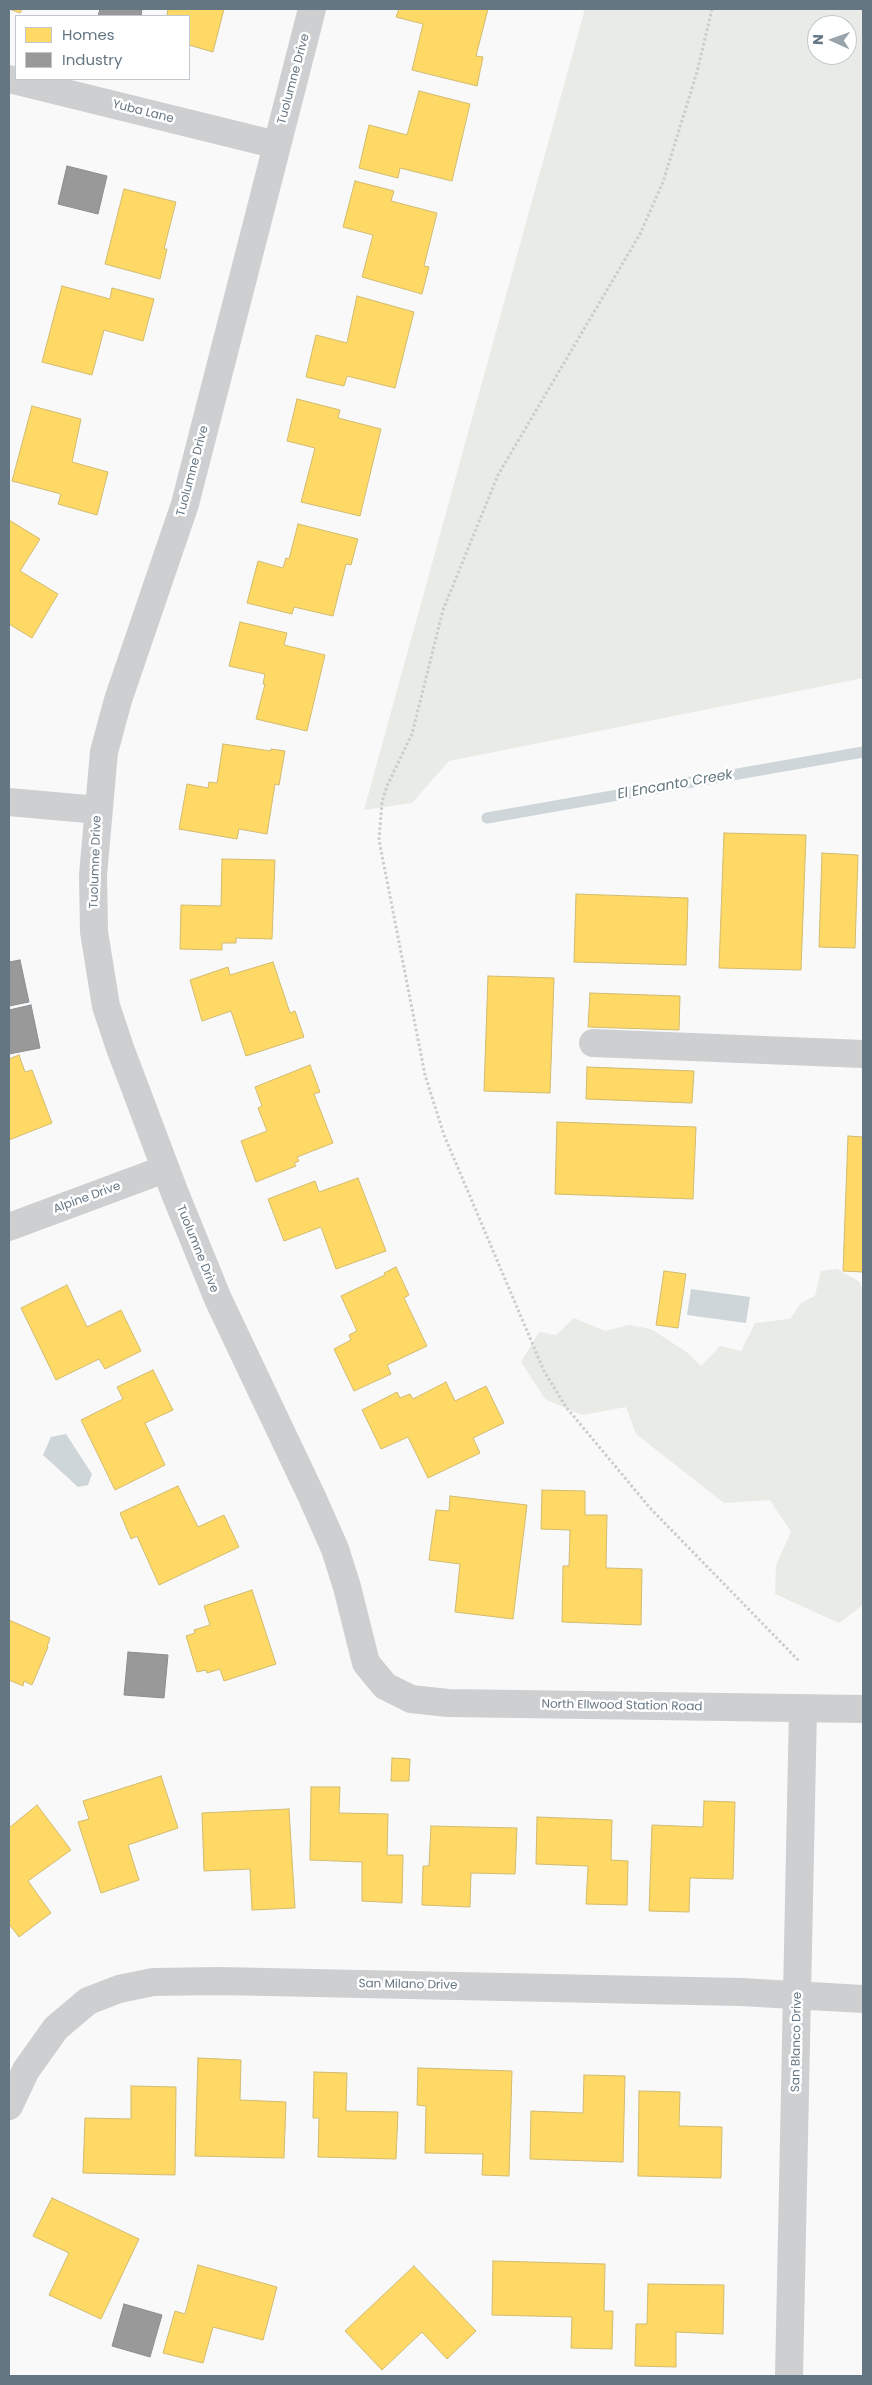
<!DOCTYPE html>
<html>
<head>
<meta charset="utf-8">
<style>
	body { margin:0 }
	#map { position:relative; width:872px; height:2385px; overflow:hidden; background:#f9f9f9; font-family:Poppins,sans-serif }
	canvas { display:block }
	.frame { position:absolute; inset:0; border:10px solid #657683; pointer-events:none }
	.legend { position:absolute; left:15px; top:15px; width:175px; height:65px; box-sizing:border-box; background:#fff; border:1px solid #c1c8cd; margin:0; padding:6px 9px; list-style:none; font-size:15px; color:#657683 }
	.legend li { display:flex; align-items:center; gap:10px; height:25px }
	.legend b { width:25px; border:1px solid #c1c8cd }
	.north { position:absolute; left:807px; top:15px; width:50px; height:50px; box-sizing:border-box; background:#fff; border:1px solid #c1c8cd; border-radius:50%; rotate:272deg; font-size:14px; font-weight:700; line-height:20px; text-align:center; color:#657683 }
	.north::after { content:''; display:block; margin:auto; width:18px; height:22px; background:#99a4ac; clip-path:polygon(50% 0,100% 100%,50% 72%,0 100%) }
</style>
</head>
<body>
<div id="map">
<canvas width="872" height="2385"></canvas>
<div class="frame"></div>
<ul class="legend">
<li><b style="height:14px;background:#ffd966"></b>Homes</li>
<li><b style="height:14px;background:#999"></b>Industry</li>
</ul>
<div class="north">N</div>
</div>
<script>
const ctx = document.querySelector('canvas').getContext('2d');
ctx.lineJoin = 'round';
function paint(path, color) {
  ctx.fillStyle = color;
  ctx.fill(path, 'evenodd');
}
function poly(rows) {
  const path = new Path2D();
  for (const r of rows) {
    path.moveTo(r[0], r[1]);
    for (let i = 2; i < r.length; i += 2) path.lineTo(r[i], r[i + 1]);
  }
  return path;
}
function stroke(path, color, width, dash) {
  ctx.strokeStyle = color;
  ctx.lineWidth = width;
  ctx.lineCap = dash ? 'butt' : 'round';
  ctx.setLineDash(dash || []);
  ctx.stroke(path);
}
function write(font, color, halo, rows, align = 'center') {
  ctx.font = font + ' Poppins,sans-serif';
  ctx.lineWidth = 5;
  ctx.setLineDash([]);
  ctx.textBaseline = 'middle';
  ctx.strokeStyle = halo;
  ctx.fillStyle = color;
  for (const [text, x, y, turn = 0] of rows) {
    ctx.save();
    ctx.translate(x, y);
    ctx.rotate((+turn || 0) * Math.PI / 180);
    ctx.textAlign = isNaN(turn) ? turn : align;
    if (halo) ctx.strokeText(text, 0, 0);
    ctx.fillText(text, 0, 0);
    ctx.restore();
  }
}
paint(poly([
	[585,9,863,9,863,678,449,761,412,803,364,810],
	[817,25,847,25,847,55,817,55],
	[837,1269,860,1282,863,1292,863,1605,839,1623,775,1594,776,1565,791,1532,770,1500,724,1503,636,1434,626,1407,582,1415,545,1399,521,1362,539,1332,556,1335,574,1318,605,1331,629,1325,651,1329,688,1353,701,1366,720,1346,741,1351,755,1323,790,1319,801,1303,815,1296,821,1271]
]), '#e8ebe6');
paint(poly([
	[691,1289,750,1297,746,1323,687,1315],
	[66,1434,92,1474,88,1485,78,1487,43,1455,51,1437]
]), '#ced6d9');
const homes = poly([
	[9,9,22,9,20,13,9,9],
	[168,9,224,9,213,52,189,45,189,16,167,16,168,9],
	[399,9,488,9,476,56,483,57,477,86,412,70,423,24,396,17,399,9],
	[419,91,470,104,452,181,400,168,398,178,359,168,369,125,407,135,419,91],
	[355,181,394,191,391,201,437,213,424,266,429,267,422,294,362,277,373,235,343,227,355,181],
	[124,189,176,202,164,249,167,249,160,279,105,264,124,189],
	[62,286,110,299,112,288,154,299,143,341,104,330,92,375,42,362,62,286],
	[357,296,414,312,395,388,347,376,344,386,306,377,316,335,347,343,357,296],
	[297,399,340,410,338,418,381,429,360,516,301,502,315,448,287,441,297,399],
	[32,406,81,419,72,462,108,472,97,515,58,504,61,494,12,481,32,406],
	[9,520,40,539,20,571,58,594,32,638,9,624,9,520],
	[298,524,358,539,351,565,346,564,333,616,294,607,292,614,247,603,258,561,283,568,286,558,289,559,298,524],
	[240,622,287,633,284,645,325,655,307,731,256,719,265,684,263,684,265,674,229,666,240,622],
	[223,744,271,751,271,749,285,751,279,785,275,784,267,834,239,829,237,839,179,829,187,784,208,788,209,782,217,783,223,744],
	[724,833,806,835,801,970,719,968,724,833],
	[822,853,858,855,855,948,819,947,822,853],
	[222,859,275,860,272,939,236,938,236,943,222,943,222,950,180,949,181,905,221,906,222,859],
	[576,894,688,898,686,965,574,962,576,894],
	[273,962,290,1013,295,1011,304,1037,246,1056,231,1011,202,1021,190,980,228,967,230,975,273,962],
	[488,976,554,978,550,1093,484,1091,488,976],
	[590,993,680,996,679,1030,588,1027,590,993],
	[19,1055,25,1072,32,1070,52,1123,9,1140,9,1059,19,1055],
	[310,1065,320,1092,314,1094,333,1143,297,1157,299,1161,294,1163,296,1166,256,1182,241,1141,267,1131,258,1108,262,1106,255,1087,310,1065],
	[587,1067,694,1071,692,1103,586,1099,587,1067],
	[557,1122,696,1127,693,1199,555,1194,557,1122],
	[848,1136,863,1137,863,1272,843,1271,848,1136],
	[358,1178,386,1251,336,1269,321,1227,284,1241,268,1199,315,1181,319,1192,358,1178],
	[396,1267,409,1295,404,1298,427,1346,387,1365,391,1374,354,1391,334,1349,351,1340,349,1335,357,1331,341,1296,385,1275,384,1273,396,1267],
	[664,1271,686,1274,678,1328,656,1325,664,1271],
	[67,1285,87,1327,121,1310,141,1351,105,1369,99,1359,56,1380,21,1308,67,1285],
	[153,1370,173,1410,145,1423,165,1465,115,1490,81,1420,123,1399,117,1387,153,1370],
	[446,1382,455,1401,486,1386,504,1423,473,1438,480,1453,428,1478,408,1437,381,1449,362,1410,397,1392,400,1398,410,1394,413,1399,446,1382],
	[178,1486,198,1527,224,1515,239,1547,159,1585,137,1536,131,1539,120,1513,178,1486],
	[542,1490,585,1491,585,1515,607,1515,606,1568,642,1569,641,1625,562,1622,563,1566,569,1566,570,1530,541,1529,542,1490],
	[450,1496,527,1505,513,1619,455,1612,460,1564,429,1560,436,1510,449,1511,450,1496],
	[252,1590,276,1664,224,1681,220,1669,207,1673,206,1670,197,1672,186,1636,195,1633,194,1630,210,1625,204,1606,252,1590],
	[9,1620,50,1638,47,1647,48,1647,32,1685,24,1681,23,1686,9,1680,9,1620],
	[392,1758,410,1759,409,1781,391,1781,392,1758],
	[161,1776,178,1828,128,1845,139,1880,101,1893,78,1822,89,1819,83,1801,161,1776],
	[311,1787,340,1787,339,1813,388,1814,387,1855,403,1855,402,1903,362,1901,362,1862,310,1860,311,1787],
	[704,1801,735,1802,733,1879,690,1878,689,1912,649,1911,652,1825,703,1827,704,1801],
	[37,1805,71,1850,28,1881,51,1913,19,1937,9,1924,9,1828,37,1805],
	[289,1809,295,1908,252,1910,250,1869,204,1871,202,1813,289,1809],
	[537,1817,612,1820,611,1860,628,1861,627,1905,586,1904,588,1866,536,1864,537,1817],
	[431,1826,517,1828,515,1874,471,1873,470,1907,422,1905,423,1866,429,1866,431,1826],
	[198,2058,241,2060,240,2100,286,2102,284,2158,195,2156,198,2058],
	[418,2068,512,2071,509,2176,482,2175,483,2154,425,2153,426,2106,417,2105,418,2068],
	[314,2072,347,2073,346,2111,398,2112,396,2159,318,2157,319,2118,313,2118,314,2072],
	[584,2075,625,2076,623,2162,530,2159,531,2111,583,2113,584,2075],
	[131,2086,176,2087,175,2175,83,2173,85,2118,131,2119,131,2086],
	[639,2091,680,2092,679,2126,722,2127,721,2178,638,2176,639,2091],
	[52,2198,139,2239,101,2319,49,2295,69,2253,33,2236,52,2198],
	[493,2261,605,2264,604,2311,613,2311,612,2349,571,2348,572,2317,492,2315,493,2261],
	[198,2265,277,2287,263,2340,213,2327,203,2363,163,2353,175,2311,185,2314,198,2265],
	[414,2266,476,2331,447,2359,422,2332,382,2370,345,2331,414,2266],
	[648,2284,724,2285,723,2334,676,2332,676,2367,635,2366,636,2324,647,2324,648,2284]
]);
paint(homes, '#ffd966');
stroke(homes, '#d1bb6f', 1);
const industry = poly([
	[100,9,142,9,141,16,98,16,100,9],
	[67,166,107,176,98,214,58,204,67,166],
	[20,960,29,1002,9,1006,9,962,20,960],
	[31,1005,40,1048,9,1054,9,1010,31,1005],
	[128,1652,168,1655,164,1698,124,1695,128,1652],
	[124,2304,162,2315,150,2357,112,2346,124,2304]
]);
paint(industry, '#999');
stroke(industry, '#898e92', 1);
stroke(poly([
	[487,818,863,752]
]), '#ced6d9', 11);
stroke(poly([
	[712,9,697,72,663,182,640,234,498,475,443,610,412,734,387,786,382,802,379,840,425,1075,444,1135,544,1371,566,1407,650,1508,800,1662]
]), '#cbcccd', 3, [2.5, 2.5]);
stroke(poly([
	[312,9,185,504,118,700,104,752,93,875,94,932,106,1006,120,1048,174,1191,218,1299,312,1497,335,1549,347,1587,366,1663,385,1686,411,1699,448,1703,863,1709],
	[9,79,277,145],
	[9,802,98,810],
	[593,1043,863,1054],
	[9,1227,165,1169],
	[9,2106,26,2070,56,2028,88,2001,119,1989,153,1982,219,1981,741,1992,863,1999],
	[789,2376,803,1709]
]), '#cecfd0', 28);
write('12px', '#657683', '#fff', [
	["Tuolumne Drive",294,79,-75],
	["Yuba Lane",143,112,14],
	["Tuolumne Drive",193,471,-75],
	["Tuolumne Drive",96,862,-88],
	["Alpine Drive",87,1198,-20],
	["Tuolumne Drive",197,1249,68],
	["North Ellwood Station Road",622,1706,1],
	["San Milano Drive",408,1985,1],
	["San Blanco Drive",797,2042,-89]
]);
write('italic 14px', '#60757c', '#fff', [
	["El Encanto Creek",675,785,-10]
]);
</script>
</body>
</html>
